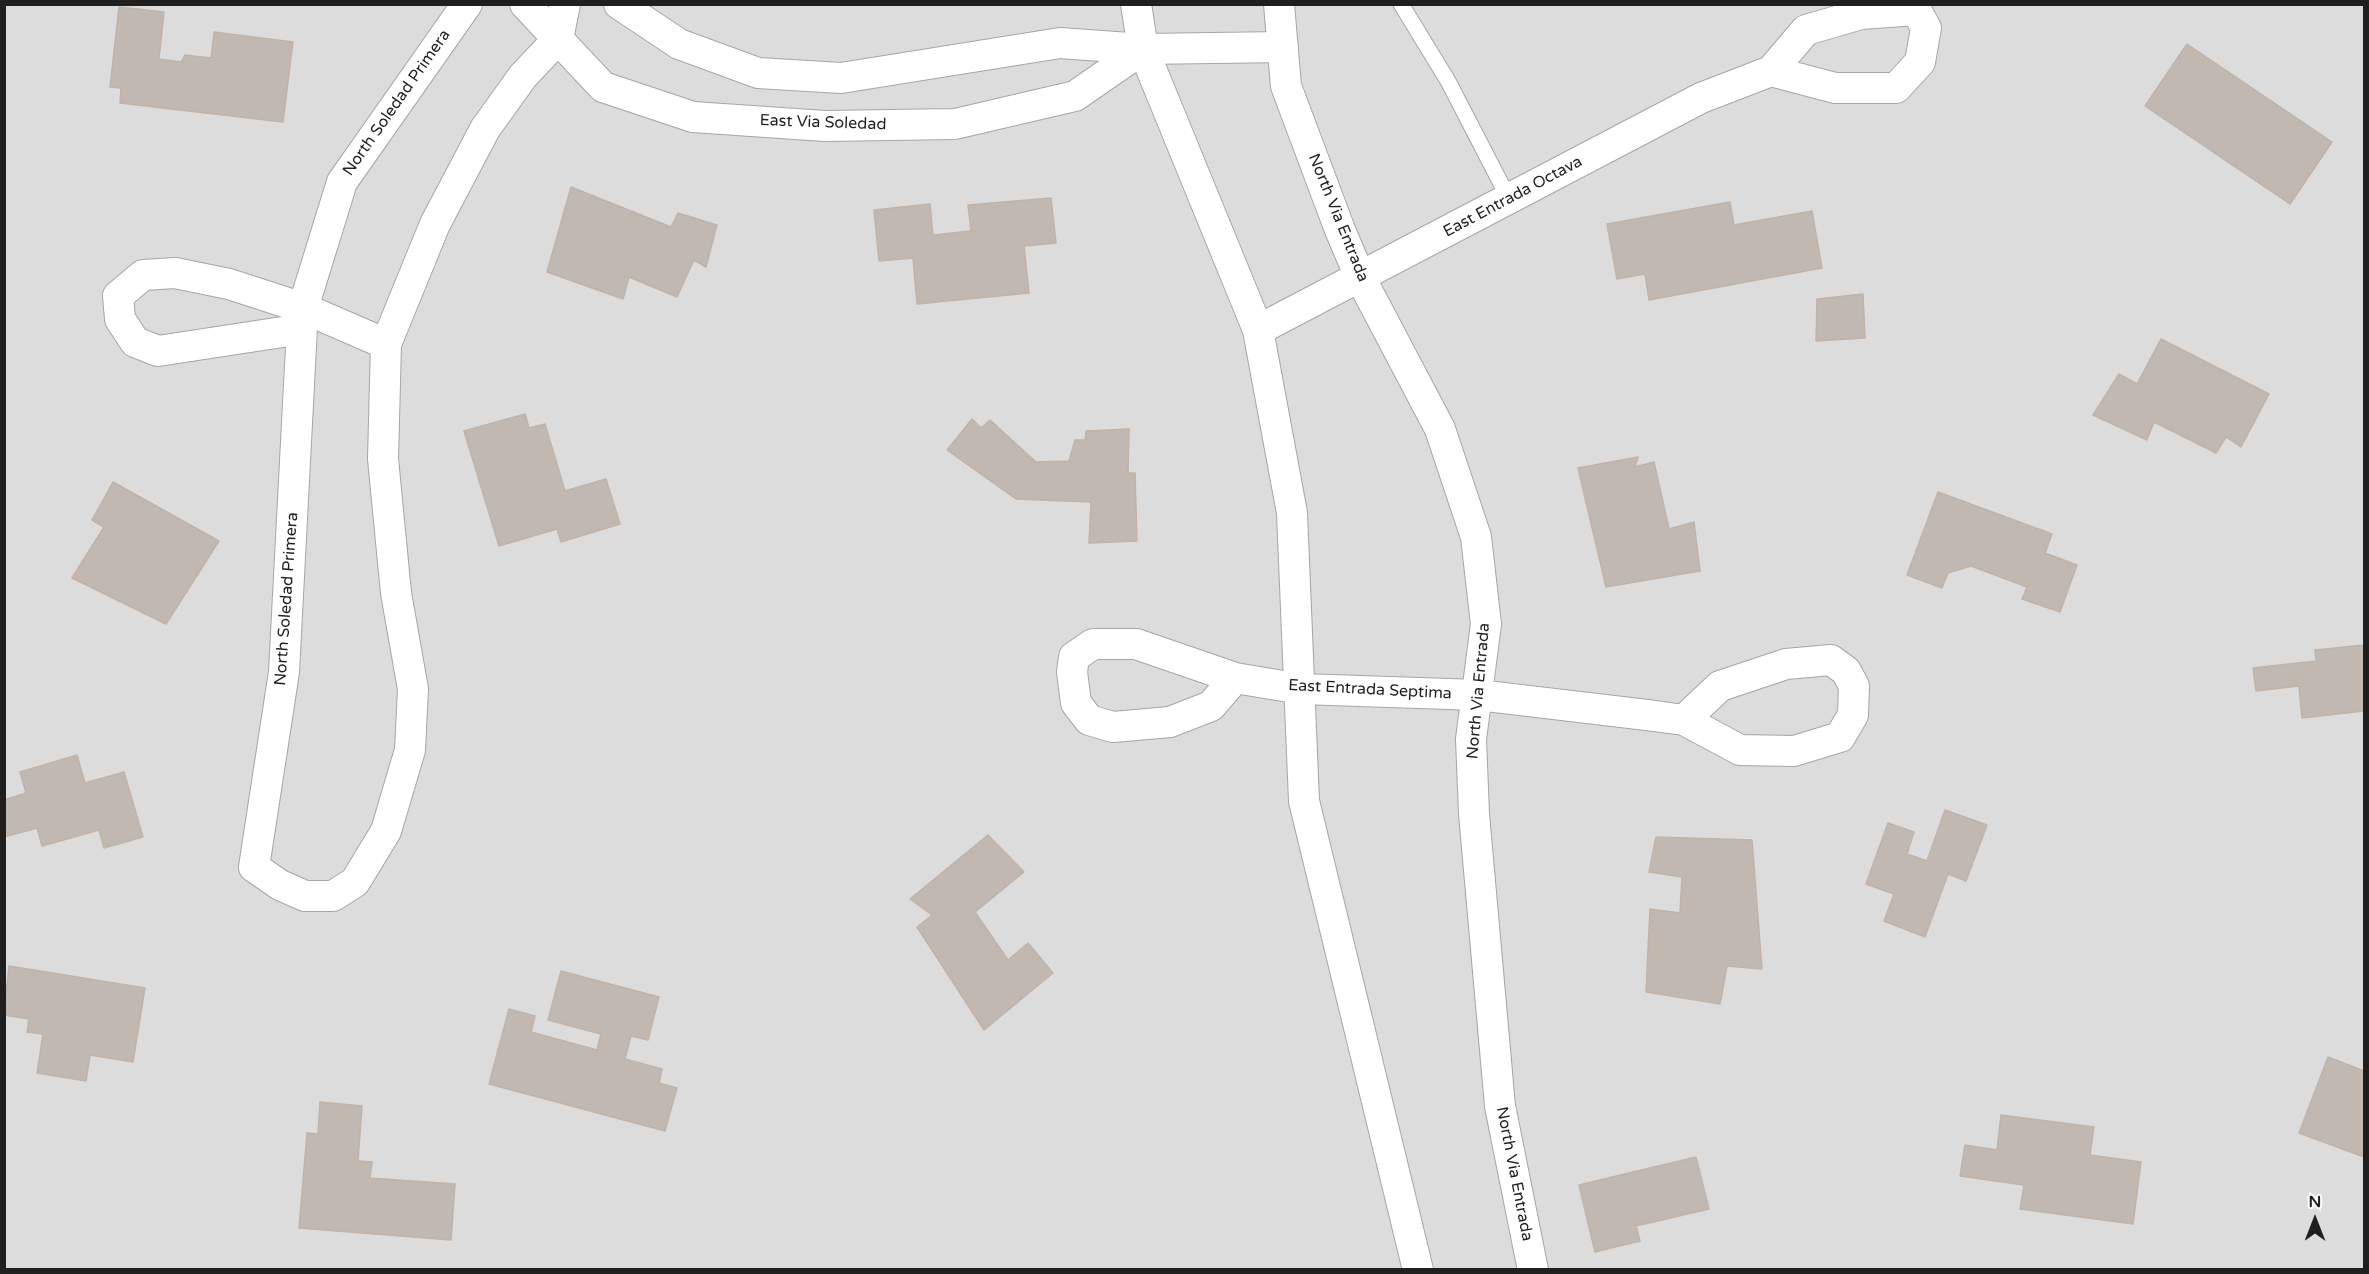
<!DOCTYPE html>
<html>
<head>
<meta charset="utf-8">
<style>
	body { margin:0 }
	#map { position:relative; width:2369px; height:1274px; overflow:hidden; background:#efece5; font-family:"Varela Round",sans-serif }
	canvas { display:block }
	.frame { position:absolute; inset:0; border:6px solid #1f1f1f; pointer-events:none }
	.north { position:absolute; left:2285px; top:1190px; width:60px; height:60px; -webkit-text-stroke:4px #fff; paint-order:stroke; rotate:0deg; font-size:16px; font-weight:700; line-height:24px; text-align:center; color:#1f1f1f }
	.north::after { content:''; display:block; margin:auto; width:21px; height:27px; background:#1f1f1f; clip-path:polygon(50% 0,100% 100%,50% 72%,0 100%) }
</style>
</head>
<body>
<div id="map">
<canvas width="2369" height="1274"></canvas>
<div class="frame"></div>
<div class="north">N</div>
</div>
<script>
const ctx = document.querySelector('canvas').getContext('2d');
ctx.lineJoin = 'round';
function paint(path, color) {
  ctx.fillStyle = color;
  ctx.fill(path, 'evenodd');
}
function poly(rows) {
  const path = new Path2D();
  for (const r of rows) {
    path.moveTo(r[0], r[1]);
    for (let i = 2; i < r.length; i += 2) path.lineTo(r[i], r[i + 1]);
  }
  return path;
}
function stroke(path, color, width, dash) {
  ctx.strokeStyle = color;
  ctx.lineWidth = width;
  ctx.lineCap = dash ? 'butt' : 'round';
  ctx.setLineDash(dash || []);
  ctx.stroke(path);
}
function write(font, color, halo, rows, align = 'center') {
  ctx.font = font + ' "Varela Round",sans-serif';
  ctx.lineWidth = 4.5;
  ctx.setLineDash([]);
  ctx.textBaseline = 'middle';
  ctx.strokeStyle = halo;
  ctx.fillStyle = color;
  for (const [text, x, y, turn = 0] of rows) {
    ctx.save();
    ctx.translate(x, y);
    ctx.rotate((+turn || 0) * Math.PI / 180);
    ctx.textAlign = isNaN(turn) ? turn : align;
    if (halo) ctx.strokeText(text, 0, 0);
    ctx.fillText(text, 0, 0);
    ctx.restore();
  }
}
paint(poly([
	[5,5,2364,5,2364,1269,5,1269]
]), '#dddcdc');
const building = poly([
	[119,7,164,12,159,59,181,62,185,55,211,58,214,32,293,42,283,122,120,103,121,88,110,87,119,7],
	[2187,44,2332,142,2290,204,2145,106,2187,44],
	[571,187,671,227,678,213,717,225,706,267,694,260,677,297,629,277,623,299,547,272,571,187],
	[1051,198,1056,243,1024,246,1029,293,917,304,913,258,879,261,874,210,930,204,933,235,971,231,968,205,1051,198],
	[1730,202,1734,225,1812,211,1822,268,1649,300,1645,274,1617,279,1607,224,1730,202],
	[1863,294,1865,338,1816,341,1817,299,1863,294],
	[2161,339,2269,394,2241,447,2226,437,2216,453,2154,422,2147,440,2093,415,2119,374,2137,384,2161,339],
	[525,414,529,428,545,424,565,491,606,479,620,524,561,542,557,529,499,546,464,431,525,414],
	[972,419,981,428,990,420,1036,462,1069,461,1075,440,1085,440,1086,431,1129,429,1128,473,1135,473,1137,541,1089,543,1091,502,1016,499,947,450,972,419],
	[1638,457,1635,467,1654,462,1669,529,1694,522,1700,571,1606,587,1578,468,1638,457],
	[113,482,219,541,166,624,72,578,104,527,92,520,113,482],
	[1938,492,2052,534,2045,553,2077,565,2060,612,2022,599,2027,587,1971,566,1948,573,1942,588,1907,575,1938,492],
	[2364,645,2364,711,2302,718,2299,686,2256,691,2253,668,2316,661,2315,650,2364,645],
	[77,755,85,783,124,772,143,837,104,848,99,830,42,846,37,828,4,837,4,800,26,793,20,772,77,755],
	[1945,810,1987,825,1966,881,1948,874,1925,937,1884,921,1894,894,1866,884,1888,823,1914,832,1907,854,1927,861,1945,810],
	[988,835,1024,872,975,912,1008,960,1028,943,1053,973,984,1030,917,927,932,915,910,899,988,835],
	[1656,837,1752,840,1762,969,1727,966,1720,1004,1646,992,1650,909,1680,913,1682,877,1649,872,1656,837],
	[9,966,145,988,133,1062,90,1055,86,1081,37,1073,43,1034,27,1032,29,1019,4,1015,9,966],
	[561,971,659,997,648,1040,631,1036,625,1059,662,1069,659,1083,677,1088,665,1131,489,1084,509,1009,535,1016,531,1032,597,1050,601,1034,548,1020,561,971],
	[2328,1057,2364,1071,2364,1157,2299,1133,2328,1057],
	[320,1102,362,1106,358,1161,372,1162,370,1178,455,1184,451,1240,299,1228,307,1133,318,1134,320,1102],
	[2001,1115,2094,1127,2090,1155,2141,1162,2133,1224,2020,1209,2024,1185,1960,1176,1965,1145,1997,1150,2001,1115],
	[1696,1157,1709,1209,1636,1226,1640,1241,1595,1252,1579,1185,1696,1157]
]);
paint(building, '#c0b8b1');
stroke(building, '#c1b3a8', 1.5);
const lane = poly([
	[1401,4,1448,81,1509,199]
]);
const street = poly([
	[467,4,342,182,303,308,284,672,254,867,280,885,305,896,333,896,355,882,386,831,410,750,413,689,396,593,383,459,386,344,435,224,485,129,523,76,558,39,565,4],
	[525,4,603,87,693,117,825,126,955,124,1075,96,1143,49,1060,43,841,78,758,73,679,44,619,4],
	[1136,4,1143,49,1258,330,1292,513,1304,801,1418,1270],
	[1279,4,1286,86,1340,230,1360,277,1440,429,1476,537,1486,624,1471,739,1474,814,1500,1106,1533,1270],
	[1143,49,1283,47],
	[302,329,158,351,135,342,120,319,118,296,143,275,175,273,229,284,303,308,386,344],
	[1258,330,1701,98,1771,71,1806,30,1861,14,1916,10,1926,28,1920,62,1896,88,1835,88,1771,71],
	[1235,678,1211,706,1170,722,1113,727,1089,720,1076,703,1072,672,1074,657,1093,644,1136,644,1235,678,1301,689,1478,695,1647,715,1684,720,1740,750,1794,751,1840,737,1853,715,1854,686,1846,671,1831,660,1786,664,1720,686,1684,720]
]);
stroke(lane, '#a6a6a6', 17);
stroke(street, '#a6a6a6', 32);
stroke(lane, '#fff', 15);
stroke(street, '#fff', 30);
write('16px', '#1f1f1f', '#fff', [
	["North Soledad Primera",397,103,-55],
	["East Via Soledad",823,123,2],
	["East Entrada Octava",1513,197,-28],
	["North Via Entrada",1338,218,68],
	["North Soledad Primera",287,599,-86],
	["East Entrada Septima",1370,690,3],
	["North Via Entrada",1479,691,-85],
	["North Via Entrada",1514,1174,79]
]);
</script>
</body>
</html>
